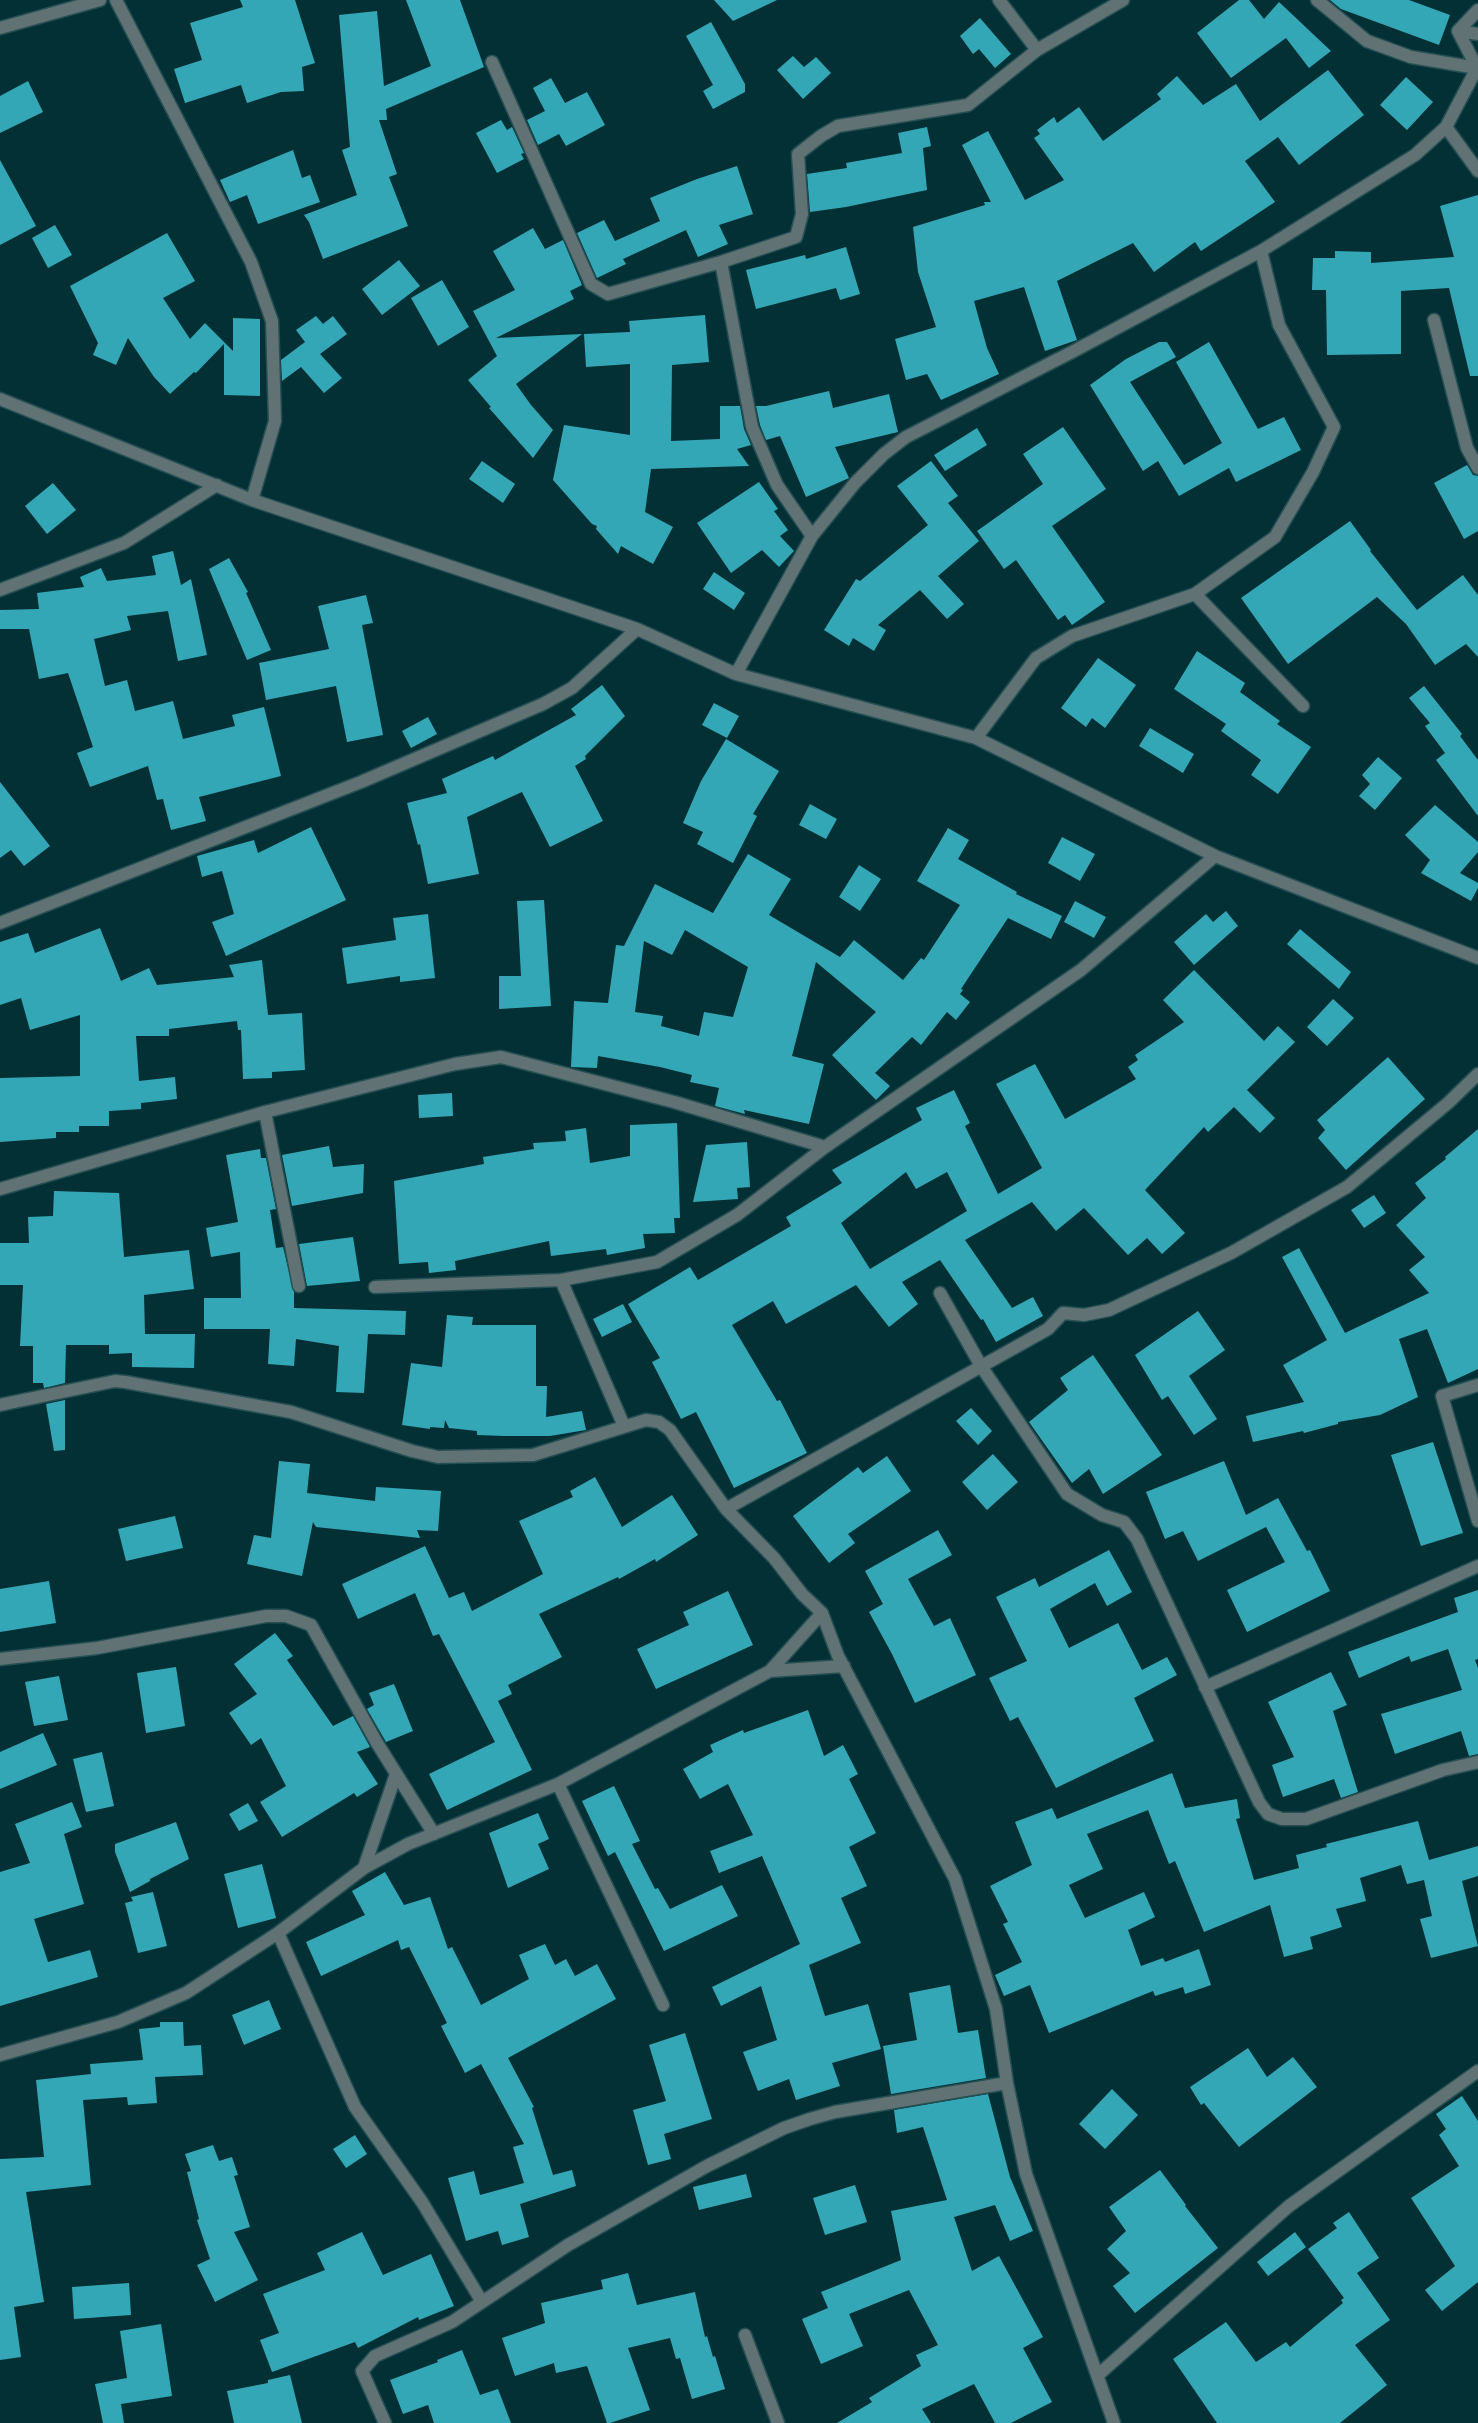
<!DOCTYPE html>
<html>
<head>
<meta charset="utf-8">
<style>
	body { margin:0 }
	canvas { display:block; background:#033035 }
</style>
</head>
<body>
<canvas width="1478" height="2423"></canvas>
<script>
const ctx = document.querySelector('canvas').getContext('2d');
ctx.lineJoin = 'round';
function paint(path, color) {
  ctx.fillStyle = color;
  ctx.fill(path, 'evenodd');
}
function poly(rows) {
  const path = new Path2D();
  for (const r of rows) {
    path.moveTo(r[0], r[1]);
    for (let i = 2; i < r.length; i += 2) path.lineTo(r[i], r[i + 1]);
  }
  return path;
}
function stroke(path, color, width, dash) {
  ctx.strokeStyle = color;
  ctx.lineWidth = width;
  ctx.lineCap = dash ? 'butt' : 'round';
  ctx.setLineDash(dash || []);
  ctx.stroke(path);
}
paint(poly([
	[240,0,295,0,315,63,302,67,304,91,281,92,247,103,241,85,185,103,174,69,202,60,190,23,243,7],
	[406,0,460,0,484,67,386,109,387,120,379,120,397,174,389,177,408,226,323,259,309,222,304,215,357,195,342,150,350,147,339,15,377,11,384,86,431,66],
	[714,0,777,0,733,21],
	[1239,0,1249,0,1264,19,1279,2,1331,51,1309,68,1286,38,1231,78,1197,33],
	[1330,0,1409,0,1450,15,1439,45,1341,9],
	[980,18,1011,54,995,68,979,49,973,54,960,36],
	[711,22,745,84,745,92,713,109,703,91,713,85,686,36],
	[793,56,804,67,816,57,831,73,803,99,777,70],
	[1328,70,1364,115,1299,165,1278,137,1245,161,1275,202,1201,251,1195,242,1154,272,1133,243,1057,281,1077,340,1045,351,1024,287,974,301,987,348,999,374,941,400,927,374,906,380,895,339,936,327,918,272,913,227,985,205,984,202,991,202,962,145,988,131,1025,200,1064,180,1034,138,1040,134,1037,130,1054,117,1057,123,1079,107,1103,141,1161,99,1157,94,1177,76,1203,105,1236,84,1260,121],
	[1406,77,1433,102,1407,130,1380,105],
	[551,78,565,103,587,92,605,125,566,146,559,134,538,145,527,120,545,111,533,88],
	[28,81,43,112,0,133,0,96],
	[501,120,507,130,512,127,524,153,521,154,524,159,497,173,476,133],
	[927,127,931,146,923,148,927,190,846,207,810,212,807,174,847,168,846,163,902,153,898,133],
	[293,150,302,178,310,175,320,202,258,224,247,195,230,202,220,180],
	[0,160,36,226,0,245],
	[737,166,753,214,719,225,728,244,698,257,686,230,623,259,626,264,597,278,577,233,604,220,615,241,660,221,650,198,697,179],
	[1478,195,1478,376,1470,376,1449,288,1401,291,1401,354,1327,355,1326,290,1312,290,1313,258,1335,258,1335,251,1371,252,1371,263,1454,257,1440,206],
	[55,225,72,255,48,268,32,238],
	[533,228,545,249,563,240,582,285,570,291,574,299,496,338,582,334,516,384,531,405,553,430,533,458,489,408,491,407,468,380,497,356,473,311,515,290,493,251],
	[167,233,195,281,163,298,190,339,205,323,233,351,233,318,260,319,260,396,224,395,224,344,196,373,194,372,170,394,154,377,128,338,116,365,93,355,98,343,70,286],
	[846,247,860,294,840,300,836,288,756,309,746,270,805,255,806,259],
	[399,260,420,286,382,315,362,289],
	[442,280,469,327,438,346,411,298],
	[705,315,709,362,672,365,671,441,720,439,720,406,740,406,744,429,751,445,737,449,749,466,651,469,645,512,673,527,653,564,621,546,618,554,596,529,597,526,592,524,553,480,564,425,630,435,630,364,586,367,584,334,630,332,629,321],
	[316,316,323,324,333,316,347,334,320,354,342,378,324,393,301,367,282,381,281,360,305,342,296,330],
	[1159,342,1167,342,1176,357,1130,382,1184,465,1222,443,1176,362,1209,342,1258,429,1284,417,1301,450,1236,482,1229,468,1179,496,1158,461,1143,471,1090,385,1126,359],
	[829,391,833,408,889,394,898,432,835,447,849,478,806,497,780,436,766,440,760,425,756,406,766,406],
	[1063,427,1106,489,1052,526,1105,602,1072,625,1065,615,1058,620,1016,560,1004,569,977,531,1043,484,1023,454],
	[977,428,987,445,945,471,934,455],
	[482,461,515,484,503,503,469,479],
	[931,461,958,496,948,503,979,541,938,576,964,604,947,619,920,590,878,625,886,630,874,651,853,638,849,646,824,630,856,579,860,581,928,525,897,486],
	[1467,465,1473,475,1478,476,1478,531,1464,539,1434,483],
	[759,482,778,509,774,511,788,530,780,536,794,551,779,567,762,550,731,573,697,523],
	[53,483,76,510,47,534,25,506],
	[1350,521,1371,550,1370,551,1417,610,1463,575,1478,595,1478,657,1466,644,1435,665,1406,624,1377,597,1288,664,1241,598],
	[173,551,181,585,191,579,207,655,178,661,168,611,127,616,131,630,94,639,105,686,127,680,135,711,173,701,183,739,235,726,232,715,264,707,281,776,199,797,206,821,171,830,163,799,157,800,148,766,90,787,77,753,93,747,68,673,39,679,29,629,0,629,0,610,39,609,37,593,84,587,80,577,101,568,107,581,156,575,152,556],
	[229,558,248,592,246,593,271,650,247,660,209,569],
	[714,572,745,593,734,610,703,589],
	[366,595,373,623,362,625,383,735,347,742,336,686,266,700,259,663,329,649,318,606],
	[1197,651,1245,683,1240,692,1280,721,1277,724,1311,747,1278,794,1251,775,1261,760,1221,731,1226,724,1174,689],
	[1098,658,1136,685,1105,728,1092,718,1086,727,1061,708],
	[602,685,625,716,585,756,586,759,575,766,603,821,550,847,522,792,467,817,479,874,428,884,420,844,418,845,407,803,447,793,442,779,493,756,495,760,576,715,571,709],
	[1424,686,1462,734,1460,736,1478,760,1478,816,1436,760,1445,753,1425,726,1430,723,1409,698],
	[714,703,739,716,727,738,702,725],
	[428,717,437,734,411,748,402,731],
	[1150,728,1194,754,1183,773,1139,746],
	[726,739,779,771,753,814,757,816,733,863,697,844,703,832,683,823,701,781],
	[1378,757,1402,778,1375,810,1359,796,1370,784,1362,775],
	[0,782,50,846,24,866,11,850,0,858],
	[810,804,837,819,826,839,799,825],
	[1435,805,1478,842,1478,852,1460,873,1478,883,1478,888,1471,901,1421,873,1430,860,1405,835],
	[311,827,346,900,226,956,212,922,234,914,222,871,202,877,197,856,254,840,258,853],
	[948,828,969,840,958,859,1017,892,1016,894,1062,916,1051,939,1008,918,961,989,963,990,960,994,970,1002,956,1020,947,1012,921,1045,912,1037,875,1073,890,1086,876,1100,832,1055,876,1012,816,962,792,1056,824,1064,809,1124,744,1110,745,1114,715,1106,719,1088,690,1082,692,1075,660,1067,598,1056,597,1068,571,1067,574,1001,608,1003,616,945,624,946,655,884,713,913,748,854,791,879,769,915,840,957,854,940,903,980,921,958,924,960,960,905,917,881],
	[685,930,748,967,733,1017,704,1012,699,1036,661,1026,663,1016,635,1012,644,941,672,955],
	[1062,837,1095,854,1080,881,1048,863],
	[859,865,881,879,860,911,839,897],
	[544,900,551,1006,499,1009,499,976,521,976,517,901],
	[1075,901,1106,917,1094,938,1064,922],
	[1226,911,1238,926,1194,965,1174,942,1206,914,1213,922],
	[428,914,435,978,400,982,400,976,347,984,342,948,396,940,393,918],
	[100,928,121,981,149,968,157,985,234,977,229,965,262,960,268,1015,302,1013,305,1070,272,1072,272,1078,243,1079,241,1030,238,1030,237,1021,169,1029,169,1036,136,1036,139,1081,175,1077,177,1099,141,1103,141,1109,109,1111,109,1126,79,1126,79,1132,56,1132,56,1138,0,1142,0,1078,80,1076,80,1015,30,1030,21,998,0,1005,0,942,28,933,35,953],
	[1300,929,1351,972,1339,989,1287,944],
	[1194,970,1264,1041,1278,1026,1295,1042,1247,1090,1275,1118,1260,1133,1234,1107,1208,1132,1204,1127,1145,1190,1185,1233,1162,1254,1147,1238,1128,1255,1084,1208,1056,1231,1032,1202,965,1240,1012,1308,1033,1297,1043,1316,996,1342,983,1319,981,1320,940,1260,902,1282,918,1304,889,1327,856,1285,786,1324,773,1301,732,1325,777,1401,780,1400,807,1453,734,1488,696,1412,681,1419,652,1362,660,1358,628,1304,690,1267,698,1280,791,1226,786,1217,842,1183,832,1170,922,1120,916,1108,954,1090,970,1123,965,1126,998,1194,1042,1168,996,1084,1035,1064,1065,1119,1136,1079,1128,1067,1138,1060,1135,1055,1184,1022,1163,1000],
	[906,1172,916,1189,947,1172,967,1211,870,1269,841,1223],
	[1333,999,1354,1018,1327,1046,1307,1027],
	[1388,1057,1425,1099,1346,1170,1318,1138,1325,1130,1317,1120],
	[452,1093,453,1116,419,1118,418,1095],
	[677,1123,680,1218,674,1218,675,1233,643,1234,645,1248,607,1255,606,1249,551,1256,549,1241,455,1261,456,1270,429,1273,428,1262,399,1264,394,1181,484,1164,483,1157,534,1149,533,1143,566,1141,565,1131,586,1128,590,1163,630,1156,630,1125],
	[1478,1129,1478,1369,1448,1383,1427,1329,1399,1339,1418,1397,1380,1415,1338,1422,1338,1424,1304,1433,1303,1431,1253,1442,1246,1416,1304,1402,1283,1365,1327,1340,1282,1257,1299,1248,1345,1333,1429,1293,1409,1270,1425,1257,1396,1225,1426,1198,1415,1183,1446,1159,1445,1157],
	[747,1142,750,1187,737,1188,738,1199,693,1202,706,1145],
	[329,1146,333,1167,364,1164,363,1193,292,1206,282,1155],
	[260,1149,261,1158,266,1158,276,1209,270,1210,276,1248,283,1247,294,1292,294,1308,406,1311,405,1335,368,1334,364,1393,336,1392,339,1346,296,1339,294,1366,268,1364,270,1329,204,1329,204,1298,241,1298,240,1252,211,1257,206,1228,238,1222,226,1155],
	[54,1191,119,1193,124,1257,189,1250,194,1289,144,1295,145,1334,195,1334,194,1368,132,1367,132,1353,109,1354,109,1345,66,1345,65,1383,44,1388,43,1383,33,1383,33,1346,20,1346,23,1285,0,1285,0,1243,29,1243,28,1217,53,1216],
	[1374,1195,1386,1213,1364,1228,1351,1210],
	[353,1237,360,1281,307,1286,299,1244],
	[623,1304,632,1322,602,1337,593,1319],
	[1198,1311,1225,1350,1189,1376,1217,1419,1194,1435,1168,1396,1162,1400,1135,1355],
	[447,1315,473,1317,472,1325,536,1325,536,1386,547,1386,546,1417,582,1411,586,1430,550,1436,504,1436,477,1435,477,1431,449,1428,445,1420,444,1428,430,1427,430,1429,402,1425,411,1363,442,1367],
	[1093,1355,1162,1455,1103,1494,1089,1469,1072,1483,1029,1422,1068,1390,1060,1378],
	[65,1400,65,1450,54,1451,46,1404],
	[971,1408,992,1431,978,1445,956,1421],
	[1433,1442,1463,1533,1421,1546,1391,1455],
	[993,1454,1018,1482,987,1510,962,1482],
	[887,1456,911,1491,848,1534,855,1543,829,1563,793,1516,858,1467,863,1473],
	[279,1461,310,1464,307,1493,375,1501,376,1487,441,1491,438,1531,417,1530,420,1538,316,1527,313,1522,302,1576,247,1564,254,1535,271,1538],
	[1224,1461,1246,1515,1278,1498,1307,1551,1310,1550,1330,1591,1247,1632,1227,1590,1285,1562,1266,1527,1198,1561,1183,1531,1165,1539,1146,1492],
	[595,1477,622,1527,672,1495,698,1535,656,1562,655,1559,619,1579,618,1577,539,1614,562,1657,508,1685,512,1694,498,1701,532,1770,447,1810,429,1774,495,1742,439,1634,433,1636,415,1593,358,1619,342,1584,425,1546,449,1598,464,1592,472,1611,543,1574,519,1521,573,1497,570,1491],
	[175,1516,183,1548,126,1561,118,1529],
	[938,1530,952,1555,908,1579,934,1626,950,1618,976,1675,915,1703,892,1654,869,1612,883,1604,865,1571],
	[1109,1550,1132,1592,1107,1606,1095,1583,1050,1609,1069,1648,1118,1623,1142,1670,1167,1657,1177,1675,1134,1698,1154,1741,1056,1788,1018,1717,1010,1721,989,1678,1027,1661,996,1597,1035,1578,1039,1587],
	[49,1581,56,1623,0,1632,0,1589],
	[1478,1590,1478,1659,1475,1660,1478,1668,1478,1754,1469,1756,1461,1731,1395,1754,1381,1714,1462,1690,1448,1649,1411,1662,1409,1656,1359,1678,1348,1652,1458,1612,1454,1598],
	[728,1591,753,1645,656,1689,637,1649,689,1625,683,1612],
	[275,1633,293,1656,287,1660,333,1726,353,1716,370,1747,357,1752,378,1784,357,1797,354,1793,282,1837,260,1802,286,1786,261,1738,251,1745,229,1713,257,1694,234,1664],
	[176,1667,185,1726,146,1733,137,1673],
	[1331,1672,1347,1705,1333,1711,1358,1792,1341,1798,1334,1779,1283,1797,1272,1765,1294,1757,1268,1702],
	[59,1676,68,1720,34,1726,25,1682],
	[394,1684,413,1731,386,1742,367,1709,374,1705,369,1693],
	[808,1710,824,1756,843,1745,858,1774,849,1779,876,1833,849,1847,867,1886,841,1898,861,1943,809,1965,825,2016,868,2004,881,2049,832,2063,840,2086,796,2100,789,2079,758,2091,743,2052,777,2040,761,1986,721,2006,712,1987,800,1944,762,1856,719,1873,710,1851,753,1835,728,1784,700,1799,683,1769,713,1752,710,1745,743,1730,744,1733],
	[43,1733,57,1765,0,1789,0,1752],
	[102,1752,114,1806,86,1812,73,1759],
	[1172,1773,1185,1808,1237,1799,1240,1818,1236,1819,1254,1880,1299,1868,1296,1855,1327,1847,1326,1844,1418,1821,1429,1860,1478,1846,1478,1876,1462,1881,1478,1946,1431,1958,1420,1919,1432,1916,1424,1880,1407,1884,1401,1865,1360,1878,1366,1901,1336,1909,1342,1927,1310,1937,1313,1949,1284,1957,1270,1905,1204,1932,1175,1861,1169,1864,1148,1810,1087,1834,1103,1869,1069,1885,1085,1918,1144,1892,1155,1917,1128,1930,1141,1966,1163,1958,1165,1962,1199,1949,1211,1985,1185,1994,1183,1987,1155,1996,1153,1991,1049,2033,1030,1985,1004,1996,995,1975,1022,1962,1003,1924,1008,1922,990,1886,1032,1865,1015,1822,1052,1808,1057,1819],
	[614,1786,640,1841,632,1844,655,1889,658,1888,670,1909,722,1885,738,1916,664,1951,615,1852,608,1856,582,1801],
	[72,1802,82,1827,64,1834,84,1904,34,1919,48,1962,90,1950,98,1977,0,2006,0,1872,30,1863,15,1824],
	[248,1803,258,1821,239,1831,229,1814],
	[538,1813,549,1839,538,1844,549,1869,508,1888,489,1833],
	[176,1822,189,1859,150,1879,150,1881,130,1892,115,1852,115,1844],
	[262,1864,276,1918,238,1928,224,1874],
	[385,1872,404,1905,430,1897,448,1949,452,1947,481,2005,529,1979,519,1955,545,1944,555,1965,566,1959,575,1976,597,1964,616,1999,508,2058,534,2107,532,2108,553,2175,572,2170,576,2186,520,2204,529,2237,502,2245,498,2231,466,2241,448,2178,474,2171,480,2195,524,2183,513,2147,524,2144,481,2064,465,2073,441,2026,447,2023,409,1947,401,1950,398,1940,321,1976,306,1942,365,1915,352,1891],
	[153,1892,167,1946,138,1953,125,1903,133,1901,131,1897],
	[950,1985,958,2033,978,2030,986,2078,891,2094,883,2046,917,2040,909,1993],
	[269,2000,281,2029,244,2045,232,2015],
	[160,2022,183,2022,184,2046,201,2045,203,2075,155,2077,157,2103,128,2105,127,2097,83,2100,91,2185,26,2192,44,2302,14,2307,21,2357,0,2360,0,2159,44,2157,36,2080,91,2074,90,2064,143,2060,139,2029,160,2027],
	[685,2033,712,2119,664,2134,671,2159,648,2165,633,2110,666,2101,649,2045],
	[1248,2048,1267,2077,1293,2057,1317,2087,1239,2147,1204,2103,1201,2105,1190,2087],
	[1112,2089,1138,2115,1105,2149,1079,2124],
	[988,2094,1010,2177,1033,2231,1010,2241,995,2205,954,2217,972,2271,999,2256,1043,2337,1023,2348,1052,2402,1011,2423,995,2423,974,2384,922,2409,931,2423,837,2423,872,2402,869,2398,921,2366,916,2355,938,2345,909,2290,849,2314,863,2346,821,2364,802,2319,828,2308,821,2292,901,2260,891,2211,947,2200,923,2127,897,2133,894,2110],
	[1462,2096,1478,2121,1478,2282,1442,2311,1425,2290,1455,2266,1411,2198,1459,2166,1439,2135,1446,2129,1436,2114],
	[355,2135,367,2154,346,2168,333,2149],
	[213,2145,219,2161,232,2157,238,2175,234,2176,250,2227,234,2232,258,2280,215,2302,197,2265,210,2259,197,2220,199,2219,187,2172,191,2171,185,2154],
	[1160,2170,1186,2205,1185,2206,1218,2248,1135,2313,1113,2286,1130,2273,1107,2249,1126,2231,1109,2207],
	[746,2174,752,2197,699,2210,693,2187],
	[855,2185,867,2222,825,2235,813,2198],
	[1349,2212,1379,2258,1357,2273,1390,2320,1355,2345,1387,2385,1340,2423,1217,2423,1173,2359,1226,2322,1256,2362,1286,2342,1290,2347,1343,2303,1341,2300,1344,2298,1308,2249,1337,2228,1333,2223],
	[362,2232,383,2275,431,2254,454,2306,419,2320,418,2317,358,2348,355,2342,272,2372,260,2340,279,2333,263,2294,325,2270,317,2253],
	[1295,2232,1306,2247,1268,2276,1257,2262],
	[628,2273,637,2305,695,2292,705,2337,707,2336,713,2357,715,2356,725,2389,692,2399,680,2358,676,2359,670,2338,628,2348,650,2410,610,2423,607,2423,587,2366,556,2373,554,2363,515,2376,502,2338,545,2323,541,2303,603,2289,601,2280],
	[129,2283,131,2315,74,2319,72,2287],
	[161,2324,172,2396,121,2404,124,2423,103,2423,95,2384,127,2378,120,2331],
	[462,2350,480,2395,498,2389,511,2423,434,2423,428,2405,403,2414,390,2380,438,2362,437,2360],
	[290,2375,302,2423,234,2423,227,2391,268,2383,268,2380]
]), '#33a7b5');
const minor = poly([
	[116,0,251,262,272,321,275,421,252,500],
	[999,0,1037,50],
	[1317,0,1367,41,1411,57,1477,68],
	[0,28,100,0],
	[1458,31,1478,34],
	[492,62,591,284,608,294,721,262,796,237,802,214,798,154,821,136,838,126,968,105,1037,50,1123,0],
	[1446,127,1478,171],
	[721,262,752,427,777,485,812,536],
	[1434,320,1467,448,1478,468],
	[0,399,252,500,637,629,736,674,976,738,1215,856,1478,958],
	[0,590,124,543,217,485],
	[1195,594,1275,537,1313,472,1334,427,1279,325,1261,251],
	[736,674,812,536,855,483,884,454,906,437,1072,352,1261,251,1415,155,1446,127,1477,68,1458,31,1478,10],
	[976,738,1036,658,1072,636,1195,594,1303,706],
	[0,923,361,782,543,704,572,688,637,629],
	[265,1112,299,1286],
	[0,1189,265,1112,455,1064,501,1057,674,1102,825,1147],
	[561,1280,624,1426],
	[375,1287,561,1280,657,1262,737,1215,825,1147,1081,970,1215,856],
	[940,1293,981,1366,1067,1494,1102,1515,1124,1522,1137,1539,1259,1802,1268,1814,1282,1819,1306,1819,1443,1770,1478,1762],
	[1478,1385,1442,1396,1478,1521],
	[0,1405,115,1381,125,1382,291,1412,412,1451,438,1457,533,1455,646,1420,659,1422,670,1430,726,1509,774,1558,802,1594,822,1613,838,1656,955,1879,996,2009,1007,2083,1026,2174,1114,2423],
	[726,1509,1048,1329,1063,1313,1084,1315,1109,1310,1231,1253,1347,1187,1448,1103,1478,1074],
	[0,1659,97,1648,266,1616,286,1616,311,1625,377,1743,434,1834],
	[770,1671,844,1666],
	[1205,1687,1478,1566],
	[558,1784,663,2005],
	[364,1868,396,1774],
	[278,1933,355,2107,422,2202,482,2302],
	[0,2055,118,2022,186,1993,278,1933,364,1868,408,1844,558,1784,770,1671,822,1613],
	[745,2335,778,2423],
	[1098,2375,1289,2206,1478,2071],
	[385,2423,362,2371,375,2356,452,2322,568,2245,707,2166,784,2128,810,2119,835,2112,1007,2083]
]);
stroke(minor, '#264f53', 15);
stroke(minor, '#607274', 12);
</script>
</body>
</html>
